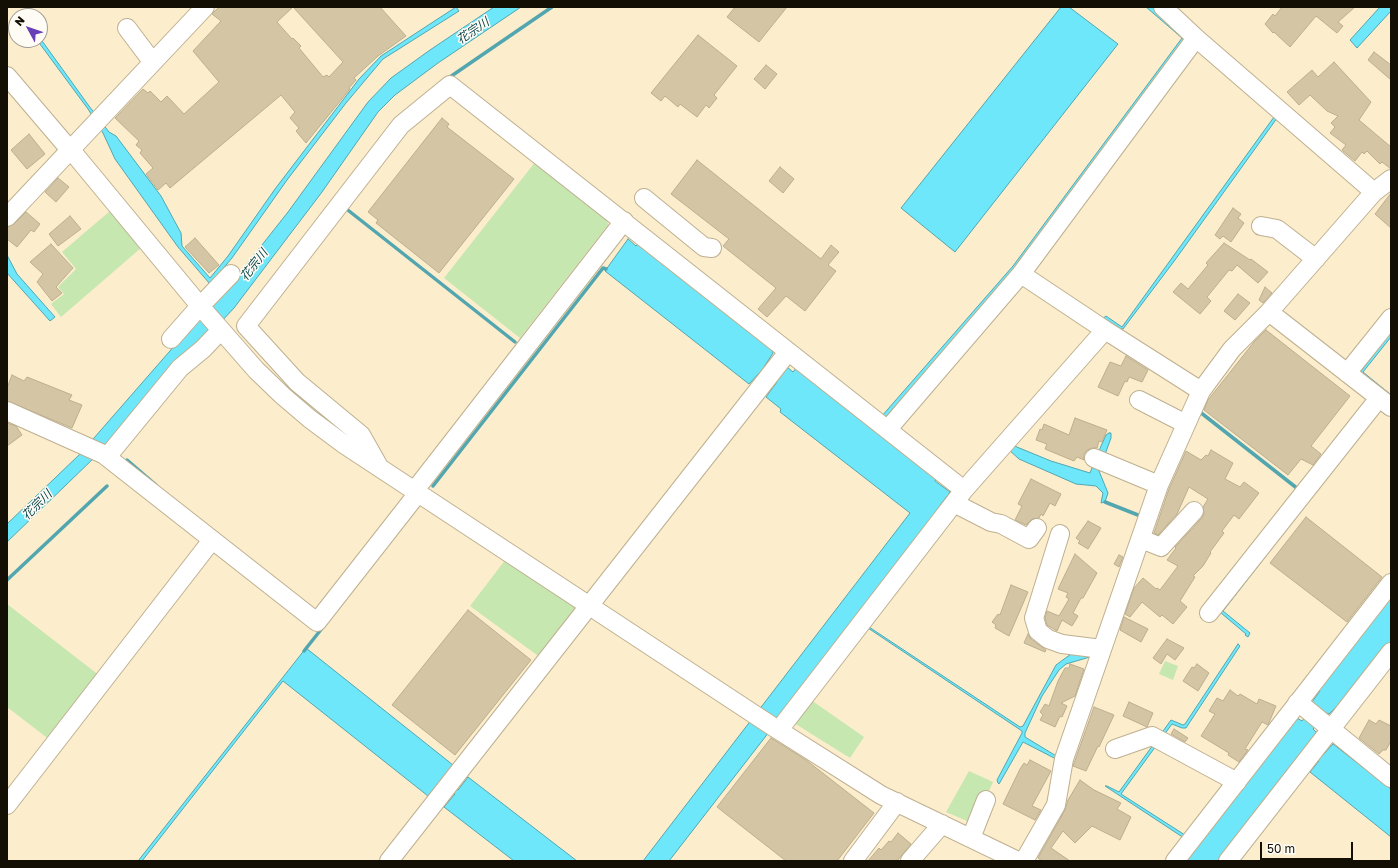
<!DOCTYPE html>
<html>
<head>
<meta charset="utf-8">
<style>
	body { margin:0 }
	#map { position:relative; width:1398px; height:868px; overflow:hidden; background:#fcedcc; font-family:"Golos Text",sans-serif }
	canvas { display:block }
	.frame { position:absolute; inset:0; border:8px solid #140f04; pointer-events:none }
	.north { position:absolute; left:8px; top:8px; width:40px; height:40px; box-sizing:border-box; background:#fffcf5; border:1px solid #a19d95; border-radius:50%; rotate:310deg; font-size:11px; font-weight:700; line-height:16px; text-align:center; color:#140f04 }
	.north::after { content:''; display:block; margin:auto; width:14px; height:18px; background:#6740b8; clip-path:polygon(50% 0,100% 100%,50% 72%,0 100%) }
	.scale { position:absolute; left:1260px; top:842px; width:93px; height:18px; box-sizing:border-box; border:2px solid #140f04; border-top:0; padding-left:5px; font-size:12px; line-height:14px; white-space:nowrap; color:#140f04; -webkit-text-stroke:3px #fffcf5; paint-order:stroke }
</style>
</head>
<body>
<div id="map">
<canvas width="1398" height="868"></canvas>
<div class="frame"></div>
<div class="north">N</div>
<div class="scale">50 m</div>
</div>
<script>
const ctx = document.querySelector('canvas').getContext('2d');
ctx.lineJoin = 'round';
function paint(path, color) {
  ctx.fillStyle = color;
  ctx.fill(path, 'evenodd');
}
function poly(rows) {
  const path = new Path2D();
  for (const r of rows) {
    path.moveTo(r[0], r[1]);
    for (let i = 2; i < r.length; i += 2) path.lineTo(r[i], r[i + 1]);
  }
  return path;
}
function stroke(path, color, width, dash) {
  ctx.strokeStyle = color;
  ctx.lineWidth = width;
  ctx.lineCap = dash ? 'butt' : 'round';
  ctx.setLineDash(dash || []);
  ctx.stroke(path);
}
function write(font, color, halo, rows, align = 'center') {
  ctx.font = font + ' "Golos Text","Noto Sans JP",sans-serif';
  ctx.lineWidth = 3;
  ctx.setLineDash([]);
  ctx.textBaseline = 'middle';
  ctx.strokeStyle = halo;
  ctx.fillStyle = color;
  for (const [text, x, y, turn = 0] of rows) {
    ctx.save();
    ctx.translate(x, y);
    ctx.rotate((+turn || 0) * Math.PI / 180);
    ctx.textAlign = isNaN(turn) ? turn : align;
    if (halo) ctx.strokeText(text, 0, 0);
    ctx.fillText(text, 0, 0);
    ctx.restore();
  }
}
paint(poly([
	[536,161,607,218,608,225,520,338,444,278],
	[110,211,141,248,61,317,51,304,64,294,58,287,76,269,62,252],
	[506,559,579,608,541,658,470,606],
	[7,604,100,676,50,740,7,707],
	[1165,661,1178,666,1173,680,1159,674],
	[811,700,864,737,850,758,794,723],
	[969,771,993,782,974,824,946,812]
]), '#c6e7b0');
const water = poly([
	[456,7,459,11,383,59,346,103,287,180,232,258,210,284,178,247,115,159,103,133,88,109,37,40,40,40,40,38,89,106,109,132,116,136,161,196,181,233,182,246,210,278,228,256,275,189,359,79,381,56,456,7],
	[494,7,521,7,438,63,395,95,378,112,322,192,234,308,96,456,7,542,7,524,80,454,176,344,235,279,288,212,368,102,391,78,430,50,494,7],
	[1061,7,1069,7,1118,44,955,252,901,208,1061,7],
	[1146,7,1152,7,1189,39,1013,272,884,419,881,417,1013,266,1182,38,1146,7],
	[1380,7,1391,7,1391,11,1357,48,1350,40,1380,7],
	[1274,117,1277,117,1275,121,1175,260,1123,329,1121,329,1105,319,1103,321,1102,319,1106,316,1122,327,1274,117],
	[628,239,636,246,639,243,772,350,773,353,764,367,779,379,787,367,793,372,797,367,936,478,935,481,950,492,948,495,951,499,947,496,926,525,928,527,669,861,643,861,910,513,780,412,781,409,766,397,777,382,761,371,749,384,605,271,628,239],
	[7,255,17,274,55,317,50,321,7,273,7,255],
	[1391,332,1391,337,1363,372,1390,394,1391,397,1361,374,1361,371,1391,332],
	[1381,408,1223,611,1250,633,1248,637,1245,635,1246,634,1221,613,1381,408],
	[1109,433,1111,433,1111,438,1099,471,1108,493,1105,502,1101,503,1103,493,1096,486,1076,484,1019,459,1008,449,1012,445,1051,461,1090,473,1097,455,1106,435,1109,433],
	[1391,596,1391,644,1342,706,1338,705,1329,714,1326,713,1313,729,1317,733,1219,861,1184,861,1192,850,1194,851,1197,848,1194,845,1196,843,1199,845,1202,842,1200,840,1297,718,1302,721,1315,705,1312,702,1320,691,1318,689,1391,596],
	[866,625,1020,727,1023,726,1056,665,1071,654,1085,651,1091,653,1090,657,1066,664,1059,670,1042,696,1025,733,1025,737,1058,757,1058,760,1023,742,999,784,998,783,997,780,1022,733,1022,731,865,626,866,625],
	[1238,644,1240,646,1186,728,1182,728,1172,724,1121,794,1185,835,1184,838,1105,786,1107,786,1119,792,1171,720,1183,725,1185,724,1238,644],
	[306,648,453,765,443,779,458,790,468,777,577,861,514,861,444,807,455,794,440,783,428,796,283,681,142,861,138,861,306,648],
	[1333,744,1391,789,1391,837,1310,772,1319,761,1314,756,1317,753,1322,756,1333,744]
]);
paint(water, '#6de7f9');
stroke(water, '#52a6b0', 1);
stroke(poly([
	[447,79,552,7],
	[344,207,515,342],
	[1198,412,1200,412,1298,489],
	[127,460,156,485],
	[433,486,603,268,606,269],
	[1105,502,1143,517],
	[7,580,107,486],
	[304,651,323,627]
]), '#52a6b0', 3.5);
const building = poly([
	[219,7,380,7,406,36,378,56,354,78,356,80,349,88,350,89,306,143,296,131,299,128,290,118,295,112,281,95,170,188,166,183,158,190,146,174,153,168,140,153,142,150,136,145,139,141,115,118,143,89,148,93,150,91,161,102,167,96,184,114,219,82,193,51,221,21,212,14,219,7],
	[293,7,343,62,329,77,327,75,323,77,299,48,301,46,293,38,292,39,277,22,293,7],
	[735,7,787,7,759,42,727,17,735,7],
	[1282,7,1355,7,1338,22,1343,26,1337,33,1316,16,1290,47,1274,32,1273,33,1265,24,1273,14,1275,16,1282,7],
	[698,35,737,66,714,95,717,98,709,108,706,105,697,117,680,104,678,107,665,96,661,101,651,93,698,35],
	[1374,52,1391,65,1391,80,1368,60,1374,52],
	[1334,62,1371,102,1359,120,1391,147,1391,169,1382,162,1380,164,1367,151,1364,154,1362,152,1355,161,1342,150,1346,145,1330,133,1335,127,1331,123,1338,116,1327,111,1310,95,1299,105,1287,92,1312,70,1318,77,1334,62],
	[766,65,777,74,765,89,754,79,766,65],
	[442,118,449,124,447,127,514,179,439,273,376,223,378,220,368,212,442,118],
	[29,134,45,154,27,169,11,150,29,134],
	[697,160,821,259,831,245,839,252,828,265,836,271,805,311,786,296,767,317,758,309,776,288,723,246,729,239,671,194,697,160],
	[780,167,794,179,783,193,769,181,780,167],
	[58,178,69,187,56,202,45,192,58,178],
	[1391,193,1391,228,1375,214,1391,193],
	[1233,208,1241,214,1238,218,1244,223,1231,242,1223,236,1220,239,1215,235,1233,208],
	[26,212,40,224,34,232,31,230,17,247,7,239,7,227,14,224,26,212],
	[70,216,81,229,58,246,49,234,70,216],
	[195,238,219,265,209,273,185,247,195,238],
	[1224,243,1250,260,1251,259,1268,272,1258,283,1237,265,1232,271,1229,270,1207,297,1211,301,1200,314,1173,292,1181,283,1188,289,1208,265,1206,263,1224,243],
	[51,244,73,268,56,287,62,293,52,301,37,282,43,274,30,262,51,244],
	[1265,287,1272,293,1263,303,1259,300,1265,287],
	[1238,294,1250,303,1235,320,1224,311,1238,294],
	[1266,330,1350,396,1311,446,1321,454,1313,465,1301,459,1288,475,1204,410,1208,400,1254,342,1266,330],
	[1126,356,1148,370,1142,382,1129,377,1127,382,1125,381,1118,396,1098,387,1110,362,1121,366,1126,356],
	[12,375,24,381,27,377,72,395,69,400,82,405,72,428,7,401,7,388,12,375],
	[1075,418,1107,430,1102,442,1099,441,1097,448,1092,448,1087,450,1084,454,1084,460,1077,457,1074,461,1045,449,1047,444,1036,440,1040,429,1042,430,1044,424,1069,435,1075,418],
	[7,423,16,426,22,435,7,446,7,423],
	[1211,450,1233,463,1225,479,1240,487,1244,482,1259,493,1239,519,1234,515,1222,531,1224,533,1210,552,1211,553,1203,566,1193,576,1195,577,1180,601,1187,607,1173,624,1162,615,1160,617,1142,602,1130,617,1125,614,1134,588,1143,578,1156,589,1157,588,1160,590,1178,566,1167,560,1176,548,1175,547,1202,518,1204,514,1203,507,1208,499,1189,487,1177,514,1158,535,1154,533,1169,489,1186,451,1201,460,1206,455,1208,456,1211,450],
	[1031,479,1061,494,1055,506,1050,503,1043,516,1041,514,1039,518,1032,519,1026,525,1015,520,1022,506,1018,504,1031,479],
	[1306,517,1382,577,1347,622,1270,563,1306,517],
	[1088,521,1101,528,1088,549,1078,543,1080,541,1076,538,1088,521],
	[1075,554,1097,573,1083,598,1081,598,1073,613,1078,616,1072,626,1062,620,1057,631,1047,625,1045,618,1047,611,1059,616,1069,599,1066,597,1068,593,1058,589,1075,554],
	[1119,555,1123,557,1119,567,1114,564,1119,555],
	[1011,585,1028,592,1009,636,995,628,996,625,992,622,998,614,1000,615,1011,585],
	[468,610,531,660,455,755,392,705,468,610],
	[1124,617,1148,629,1141,642,1120,630,1124,617],
	[1028,634,1031,639,1046,650,1045,652,1024,643,1028,634],
	[1167,639,1184,648,1175,660,1167,654,1161,664,1153,658,1167,639],
	[1070,664,1084,669,1075,696,1061,703,1067,706,1062,717,1060,716,1055,727,1040,720,1043,715,1040,712,1045,704,1049,706,1058,681,1065,668,1069,668,1070,664],
	[1197,664,1209,673,1198,691,1183,681,1192,667,1194,668,1197,664],
	[1230,690,1238,696,1240,694,1257,704,1259,699,1276,706,1268,725,1262,722,1245,749,1248,750,1239,762,1228,755,1229,753,1201,736,1215,714,1209,711,1217,698,1223,701,1230,690],
	[1129,702,1153,713,1147,727,1123,716,1129,702],
	[1094,707,1114,715,1099,747,1098,746,1086,771,1073,766,1094,707],
	[1369,720,1376,724,1379,720,1391,726,1391,741,1386,750,1383,750,1379,754,1359,738,1369,720],
	[1174,729,1188,738,1185,742,1171,734,1174,729],
	[771,738,806,760,874,813,837,861,786,861,717,807,771,738],
	[1030,760,1051,771,1032,806,1041,810,1035,820,1003,804,1020,769,1024,763,1027,765,1030,760],
	[1080,780,1094,790,1121,803,1117,809,1131,817,1120,840,1092,826,1075,843,1063,831,1051,848,1070,861,1042,861,1038,858,1065,810,1068,800,1080,780],
	[898,833,911,844,897,861,868,861,879,848,881,850,889,841,891,842,898,833]
]);
paint(building, '#d4c6a5');
stroke(building, '#bcae8e', 1);
const minor = poly([
	[1163,7,1196,38,1374,192],
	[127,28,148,56],
	[7,76,65,144],
	[71,150,200,306,256,370,283,396,310,419,345,445,775,728,881,795,1018,861],
	[644,198,704,247,712,248],
	[7,217,205,7],
	[1261,226,1277,229,1316,259],
	[1021,274,1105,330],
	[207,299,231,274],
	[1269,312,1391,407],
	[171,339,200,306],
	[1347,373,1391,318],
	[1139,400,1186,424],
	[7,411,103,454,317,622,418,493],
	[888,429,1021,274,1196,38],
	[107,457,180,368,203,349,221,330],
	[1094,458,1159,485],
	[378,465,361,435,297,382,246,326,401,125,450,85,964,490],
	[415,490,624,221],
	[954,503,991,522,1001,524,1029,539,1037,528],
	[1060,534,1034,618,1038,631,1048,639,1062,644,1102,649],
	[1141,539,1161,547,1194,511],
	[1209,613,1379,398],
	[1297,703,1304,707,1391,778],
	[779,730,964,490,1105,330,1201,391],
	[1115,749,1152,736,1237,782],
	[7,805,212,540],
	[971,838,986,800],
	[389,861,788,352],
	[853,861,897,802],
	[910,861,942,824],
	[1024,861,1056,805,1064,759,1159,485,1201,391,1232,349,1269,312,1374,192,1391,179],
	[1175,861,1391,583],
	[1228,861,1391,652]
]);
stroke(minor, '#beb090', 20);
stroke(minor, '#fff', 18);
write('italic 12px', '#003d44', '#fffcf5', [
	["花宗川",473,31,-34],
	["花宗川",254,265,-52],
	["花宗川",37,505,-45]
]);
</script>
</body>
</html>
